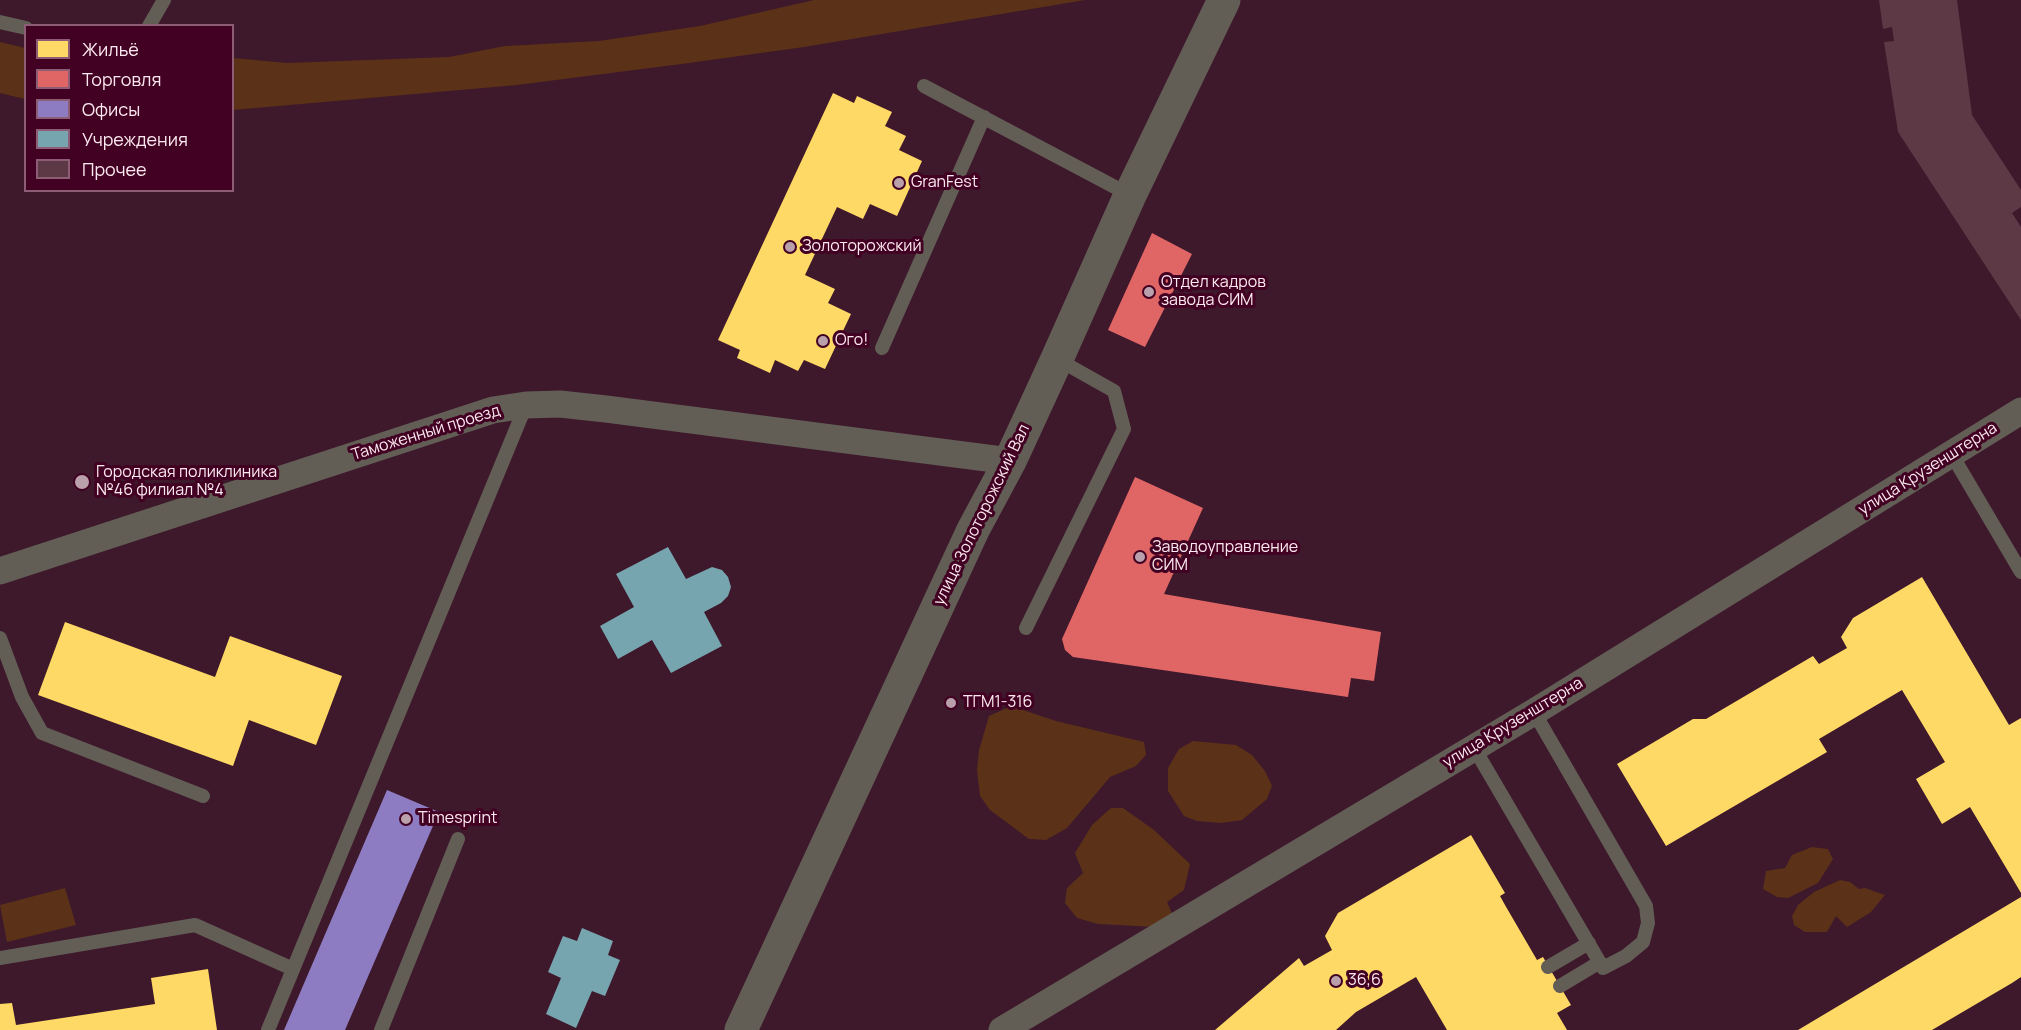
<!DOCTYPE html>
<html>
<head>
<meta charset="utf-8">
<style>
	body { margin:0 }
	#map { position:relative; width:2021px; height:1030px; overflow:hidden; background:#3e182b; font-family:Manrope,sans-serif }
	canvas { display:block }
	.legend { position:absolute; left:24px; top:24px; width:210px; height:168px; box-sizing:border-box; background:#420022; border:2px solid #8c5d74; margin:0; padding:8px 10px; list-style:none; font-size:18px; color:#fce9ef }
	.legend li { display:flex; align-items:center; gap:12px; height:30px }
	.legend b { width:30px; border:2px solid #8c5d74 }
</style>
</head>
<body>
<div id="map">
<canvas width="2021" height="1030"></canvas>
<ul class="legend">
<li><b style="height:16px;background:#ffd966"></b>Жильё</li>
<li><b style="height:16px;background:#e06666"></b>Торговля</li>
<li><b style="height:16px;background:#8e7cc3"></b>Офисы</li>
<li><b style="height:16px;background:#76a5af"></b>Учреждения</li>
<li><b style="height:16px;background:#5c3944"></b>Прочее</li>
</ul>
</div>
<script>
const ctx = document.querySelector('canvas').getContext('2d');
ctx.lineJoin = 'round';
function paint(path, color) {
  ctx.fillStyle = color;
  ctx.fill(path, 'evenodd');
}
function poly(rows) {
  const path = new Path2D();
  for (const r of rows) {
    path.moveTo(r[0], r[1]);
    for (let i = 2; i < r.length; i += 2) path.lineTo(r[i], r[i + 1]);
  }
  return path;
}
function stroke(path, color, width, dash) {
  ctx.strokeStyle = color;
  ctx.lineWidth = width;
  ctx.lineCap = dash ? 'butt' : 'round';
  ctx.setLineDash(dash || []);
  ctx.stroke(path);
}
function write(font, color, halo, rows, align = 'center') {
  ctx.font = font + ' Manrope,sans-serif';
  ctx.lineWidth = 6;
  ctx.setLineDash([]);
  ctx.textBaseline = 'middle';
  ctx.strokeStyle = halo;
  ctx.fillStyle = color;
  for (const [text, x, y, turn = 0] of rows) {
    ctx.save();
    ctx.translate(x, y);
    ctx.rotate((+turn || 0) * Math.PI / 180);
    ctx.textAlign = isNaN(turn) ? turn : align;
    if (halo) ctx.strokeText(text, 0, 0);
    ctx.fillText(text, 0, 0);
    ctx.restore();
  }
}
paint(poly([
	[814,0,1085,0,804,47,689,63,517,85,233,110,233,58,287,63,449,57,505,46,599,41,700,26],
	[0,42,25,48,25,99,0,93],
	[1011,706,1056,721,1144,742,1146,755,1136,766,1110,777,1067,828,1046,840,1029,839,990,810,980,796,977,770,979,750,989,716],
	[1193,741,1236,745,1252,755,1265,771,1272,786,1267,799,1242,820,1221,823,1197,821,1184,816,1168,791,1168,768,1179,749],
	[1111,808,1123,808,1154,830,1190,864,1184,890,1167,902,1174,918,1156,927,1098,924,1077,918,1065,903,1067,888,1083,873,1075,853,1092,825],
	[1812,847,1828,849,1833,859,1818,883,1788,898,1777,897,1763,889,1766,871,1785,868,1792,855],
	[1840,880,1850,882,1859,889,1865,888,1885,895,1871,912,1847,927,1836,916,1827,932,1805,932,1794,925,1792,916,1798,905,1814,892],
	[65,888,76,925,7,942,0,905]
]), '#5b3218');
paint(poly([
	[833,93,854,103,857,96,892,112,885,126,906,136,899,150,922,161,897,216,870,204,863,219,837,207,805,275,835,289,828,303,851,314,825,369,804,360,798,371,775,360,770,373,737,358,740,350,718,340],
	[1922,577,2009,725,2021,718,2021,893,1970,807,1942,824,1916,779,1945,762,1902,690,1819,739,1827,752,1666,846,1617,764,1693,719,1706,719,1813,656,1819,664,1847,648,1841,637,1853,618],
	[65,622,215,677,230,636,342,676,316,745,249,720,233,766,38,695],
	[1471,835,1505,893,1500,896,1505,905,1537,960,1543,957,1571,1005,1557,1013,1567,1030,1447,1030,1416,977,1356,1012,1336,1030,1215,1030,1299,958,1304,966,1332,950,1325,936,1338,913],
	[2021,897,2021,977,2012,983,1932,1030,1798,1030],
	[208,969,217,1030,0,1030,0,1004,12,1003,16,1025,155,1004,151,978]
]), '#ffd966');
paint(poly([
	[1152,233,1192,254,1145,347,1108,330],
	[1135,477,1203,508,1164,594,1381,632,1374,681,1351,678,1348,697,1073,657,1065,650,1062,639]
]), '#e06666');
paint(poly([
	[387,790,439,812,345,1030,284,1030]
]), '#8e7cc3');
paint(poly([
	[668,547,686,579,712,567,722,570,728,577,731,587,728,596,721,603,704,612,722,646,671,673,652,640,618,659,600,626,634,607,616,574],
	[582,928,613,941,608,955,620,960,605,996,592,991,576,1028,546,1014,561,978,548,972,563,936,577,941]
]), '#76a5af');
paint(poly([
	[1879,0,1957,0,1972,115,2021,190,2021,207,2012,213,2021,227,2021,320,1898,132,1884,42,1894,41,1892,27,1883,29]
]), '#5c3944');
stroke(poly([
	[0,22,26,28],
	[149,26,164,0],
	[924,86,1130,195],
	[882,348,984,117],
	[1952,455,2021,572],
	[1026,628,1124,429,1114,391,1057,359],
	[0,638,22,697,42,733,203,796],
	[1473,746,1603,968,1626,956,1643,942,1648,923,1646,906,1534,712],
	[0,958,195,925,293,969],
	[1548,967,1589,943],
	[1560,986,1600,962],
	[268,1030,526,405],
	[381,1030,458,839]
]), '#625e56', 14);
stroke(poly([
	[0,571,493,410,526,405,560,404,606,409,1010,461],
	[1002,1030,1534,712,2021,411]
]), '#625e56', 27);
stroke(poly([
	[741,1030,973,530,1010,461,1057,359,1130,195,1224,0]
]), '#625e56', 33);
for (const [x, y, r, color] of [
	[899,183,6,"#baa0aa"],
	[790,247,6,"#baa0aa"],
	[1149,292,6,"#baa0aa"],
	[823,341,6,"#baa0aa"],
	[82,482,8,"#baa0aa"],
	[1140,557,6,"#baa0aa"],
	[951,703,6,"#baa0aa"],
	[406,819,6,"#baa0aa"],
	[1336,981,6,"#baa0aa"]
]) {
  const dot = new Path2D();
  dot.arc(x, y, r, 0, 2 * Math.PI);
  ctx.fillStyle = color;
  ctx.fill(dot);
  stroke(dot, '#420022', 2);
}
write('16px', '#fce9ef', '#420022', [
	["GranFest",911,183],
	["Золоторожский",802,247],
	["Отдел кадров",1161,283],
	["завода СИМ",1161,301],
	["Ого!",835,341],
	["Городская поликлиника",96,473],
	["№46 филиал №4",96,491],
	["Заводоуправление",1152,548],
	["СИМ",1152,566],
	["ТГМ1-316",963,703],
	["Timesprint",418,819],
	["36,6",1348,981]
], 'left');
write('16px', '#fce9ef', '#420022', [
	["Таможенный проезд",426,433,-17],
	["улица Крузенштерна",1928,469,-32],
	["улица Золоторожский Вал",982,515,-64],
	["улица Крузенштерна",1513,723,-31]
]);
</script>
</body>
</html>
